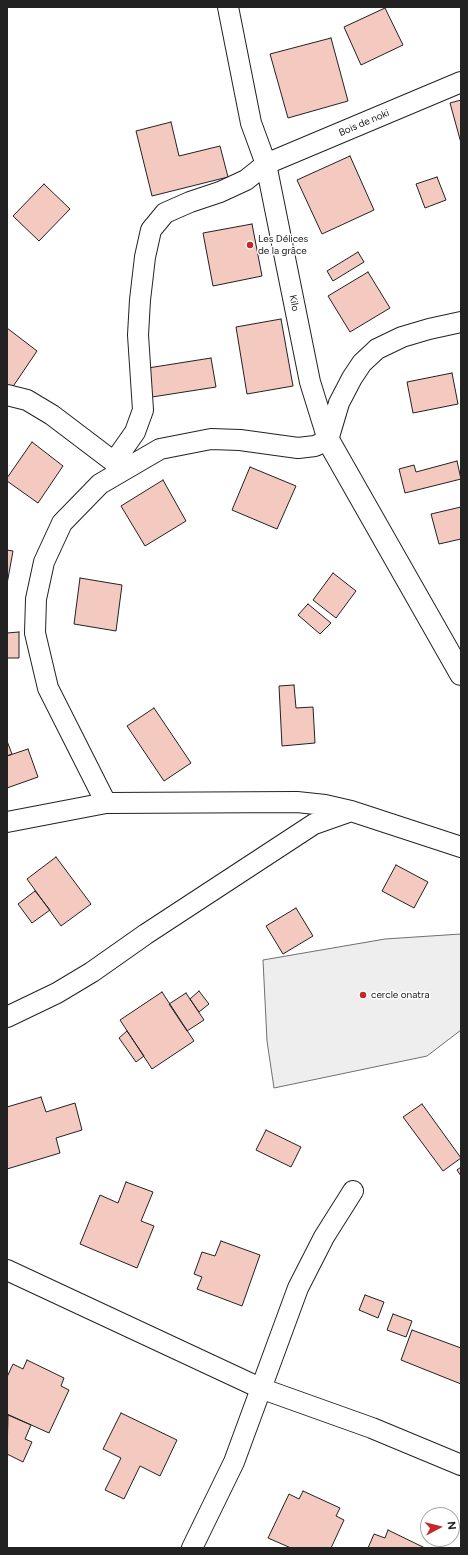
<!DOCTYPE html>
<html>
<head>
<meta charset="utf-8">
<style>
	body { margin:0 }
	#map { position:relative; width:468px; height:1555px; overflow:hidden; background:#fff; font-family:Figtree,sans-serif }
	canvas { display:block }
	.frame { position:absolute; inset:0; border:8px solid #222; pointer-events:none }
	.north { position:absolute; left:420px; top:1507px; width:40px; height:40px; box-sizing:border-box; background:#fff; border:1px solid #a7a7a7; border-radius:50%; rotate:83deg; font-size:11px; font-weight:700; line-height:16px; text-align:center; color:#222 }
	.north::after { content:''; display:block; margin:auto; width:14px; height:18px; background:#c62828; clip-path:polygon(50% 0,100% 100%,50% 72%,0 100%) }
</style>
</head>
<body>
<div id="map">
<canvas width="468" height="1555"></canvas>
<div class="frame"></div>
<div class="north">N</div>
</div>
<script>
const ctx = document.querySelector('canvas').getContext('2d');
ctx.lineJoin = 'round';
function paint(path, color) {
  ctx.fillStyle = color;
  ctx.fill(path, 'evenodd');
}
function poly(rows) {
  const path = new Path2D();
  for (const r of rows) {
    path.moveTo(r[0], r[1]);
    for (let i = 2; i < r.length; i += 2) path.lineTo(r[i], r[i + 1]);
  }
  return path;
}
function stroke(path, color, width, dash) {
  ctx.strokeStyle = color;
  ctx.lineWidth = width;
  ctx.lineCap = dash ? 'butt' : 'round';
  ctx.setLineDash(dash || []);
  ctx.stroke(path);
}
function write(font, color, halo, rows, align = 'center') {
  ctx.font = font + ' Figtree,sans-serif';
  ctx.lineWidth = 3;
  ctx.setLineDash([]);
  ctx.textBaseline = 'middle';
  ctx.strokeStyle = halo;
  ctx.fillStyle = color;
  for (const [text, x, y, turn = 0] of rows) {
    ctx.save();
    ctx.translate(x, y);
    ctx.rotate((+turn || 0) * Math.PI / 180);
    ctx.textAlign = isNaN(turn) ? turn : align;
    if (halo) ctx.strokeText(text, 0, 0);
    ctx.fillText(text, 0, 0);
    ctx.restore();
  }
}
const green = poly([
	[461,934,461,1030,427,1056,274,1088,267,1041,263,960,385,939,461,934]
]);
paint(green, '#eee');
stroke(green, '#6f6f6f', 1);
const building = poly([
	[385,8,403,45,361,65,344,27,385,8],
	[331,38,348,101,288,118,270,54,331,38],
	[461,100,461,143,450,103,461,100],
	[171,122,179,156,220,146,228,177,152,196,136,131,171,122],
	[350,156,374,210,322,234,297,180,350,156],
	[437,177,446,200,425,208,416,184,437,177],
	[44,184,70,209,39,241,13,216,44,184],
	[252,224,262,276,213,286,203,233,252,224],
	[358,252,364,262,333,281,327,271,358,252],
	[368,272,390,308,350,332,328,296,368,272],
	[281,319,293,386,247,394,236,327,281,319],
	[7,328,37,351,12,388,7,385,7,328],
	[211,358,216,387,152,397,148,368,211,358],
	[452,373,458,404,413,413,407,382,452,373],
	[32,442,63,466,38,503,7,481,7,478,32,442],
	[457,461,461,479,405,493,399,469,414,465,416,472,457,461],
	[250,467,296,486,277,529,232,510,250,467],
	[163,480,186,521,145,546,121,506,163,480],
	[461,507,461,539,439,544,431,514,461,507],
	[7,550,13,551,7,584,7,550],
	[333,573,356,591,336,618,313,600,333,573],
	[80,578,122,585,116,631,74,624,80,578],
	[308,604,331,623,320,634,298,615,308,604],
	[19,632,19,658,7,658,7,633,19,632],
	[294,685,296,708,313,707,315,743,282,746,279,686,294,685],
	[154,708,191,763,164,781,127,726,154,708],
	[7,741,12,754,7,756,7,741],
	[28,749,38,777,7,788,7,756,28,749],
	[56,857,91,904,61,926,27,879,56,857],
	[396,865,428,882,414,908,382,891,396,865],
	[35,891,50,910,32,923,18,904,35,891],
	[296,908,313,936,283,954,266,926,296,908],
	[199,991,209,1004,199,1012,190,999,199,991],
	[162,992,194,1041,152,1069,120,1020,162,992],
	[186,993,204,1020,187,1031,169,1004,186,993],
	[127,1031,144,1056,136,1062,119,1038,127,1031],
	[41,1097,46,1112,75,1103,82,1130,56,1138,60,1153,7,1169,7,1107,41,1097],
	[422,1104,461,1158,443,1171,403,1117,422,1104],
	[266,1130,301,1147,291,1167,256,1150,266,1130],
	[461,1167,461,1176,457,1170,461,1167],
	[126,1182,153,1192,141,1221,154,1226,137,1268,80,1244,100,1195,118,1203,126,1182],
	[221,1241,260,1255,242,1306,197,1289,202,1277,194,1274,202,1252,215,1256,221,1241],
	[365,1295,384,1302,378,1318,359,1310,365,1295],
	[393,1314,412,1321,406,1337,387,1330,393,1314],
	[412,1330,461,1348,461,1384,401,1360,412,1330],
	[27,1360,64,1378,61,1386,69,1390,49,1433,7,1414,7,1377,13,1364,23,1369,27,1360],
	[121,1413,177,1440,160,1476,140,1466,124,1499,105,1490,121,1458,103,1449,121,1413],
	[8,1415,31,1425,25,1439,32,1442,23,1462,7,1454,8,1415],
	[303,1491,340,1508,336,1516,344,1520,331,1548,291,1548,268,1538,289,1494,299,1499,303,1491],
	[388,1530,425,1548,368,1548,374,1534,385,1538,388,1530]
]);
paint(building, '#f3c9c0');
stroke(building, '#222', 1);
const minor = poly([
	[228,7,251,123,266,164,310,382,328,440],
	[7,395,27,400,52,415,114,462,126,467],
	[328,440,339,403,352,378,362,363,377,349,402,337,429,329,461,322],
	[114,462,135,432,143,410,138,335,140,300,145,257,151,230,165,213,190,202,220,192,246,180,266,164,461,82],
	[106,803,48,688,35,633,36,599,44,562,62,523,100,484,160,449,211,439,240,440,298,448,315,446,328,440],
	[7,822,106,803,297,802,325,805,351,811,461,847],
	[7,1017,57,993,92,972,146,934,314,824,351,811],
	[7,1270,260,1388,372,1428,461,1465],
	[192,1548,234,1462,298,1288,324,1237,353,1191]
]);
const tertiary = poly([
	[328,440,461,674]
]);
stroke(minor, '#222', 22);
stroke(tertiary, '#222', 24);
stroke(minor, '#fff', 20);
stroke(tertiary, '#fff', 22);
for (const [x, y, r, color] of [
	[250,245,4,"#c62828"],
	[363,995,4,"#c62828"]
]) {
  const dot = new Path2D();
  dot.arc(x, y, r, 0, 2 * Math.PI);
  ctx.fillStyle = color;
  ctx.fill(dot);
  stroke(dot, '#fff', 1.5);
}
write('10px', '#222', '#fff', [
	["Bois de noki",364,123,-23],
	["Kilo",294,303,79]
]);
write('10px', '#222', '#fff', [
	["Les Délices",258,239],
	["de la grâce",258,251],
	["cercle onatra",371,995]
], 'left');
</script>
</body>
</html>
